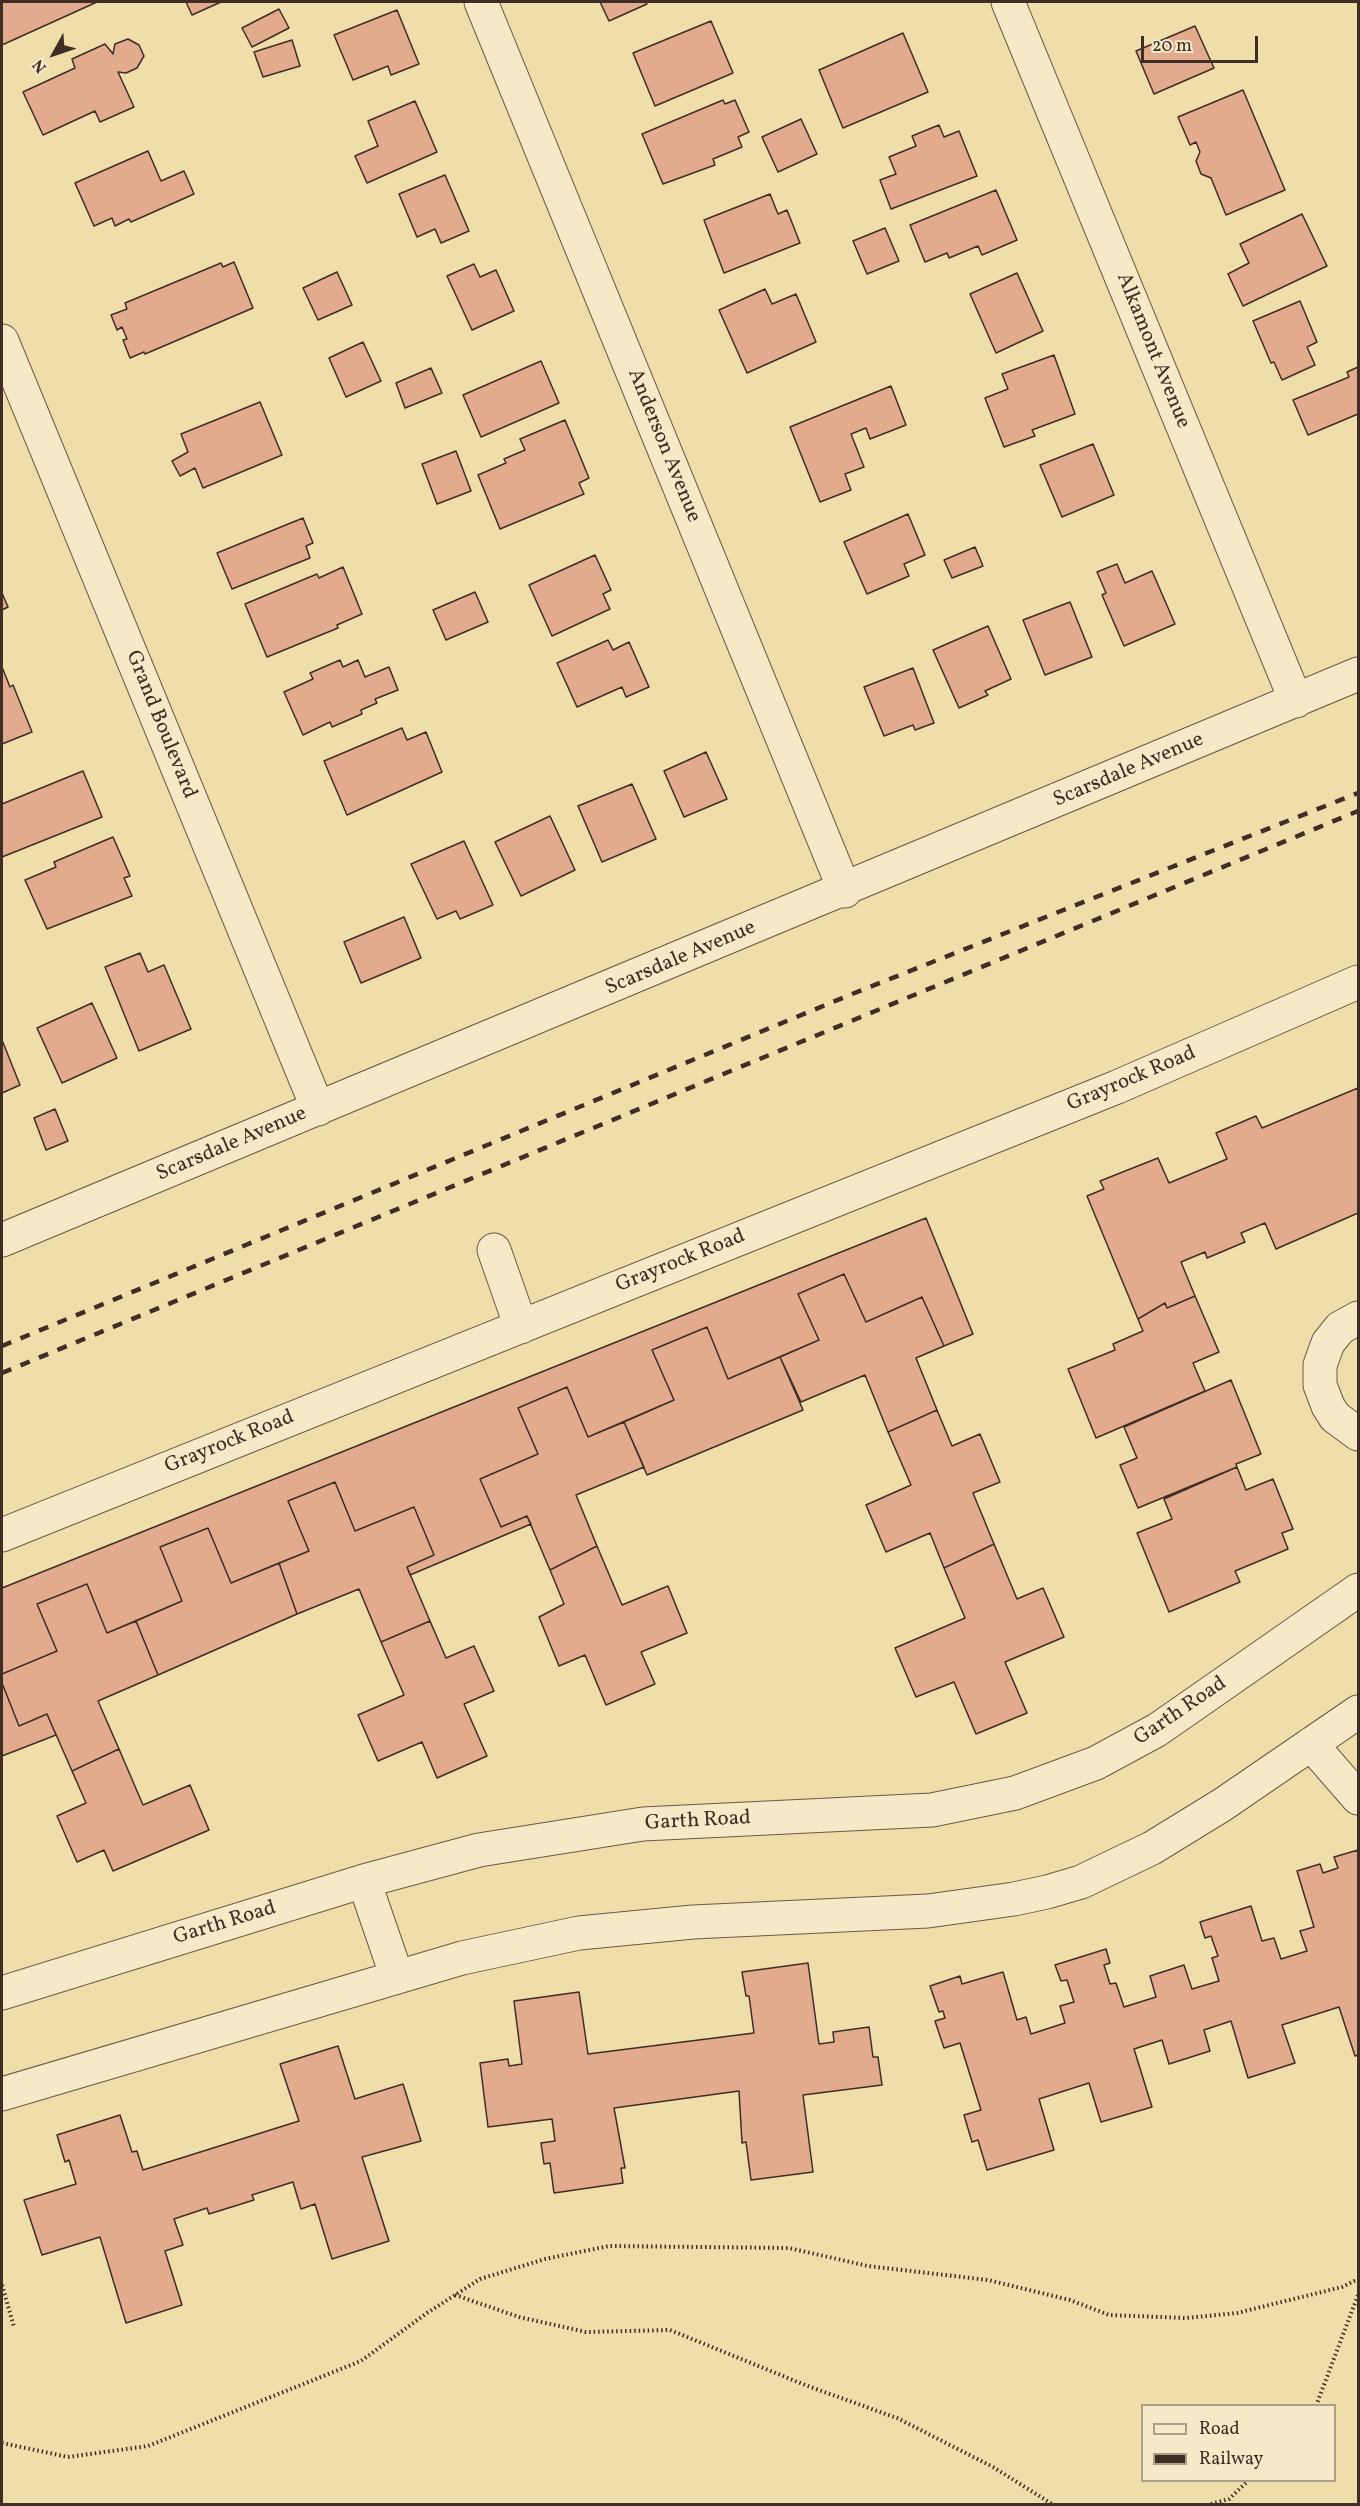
<!DOCTYPE html>
<html>
<head>
<meta charset="utf-8">
<style>
	body { margin:0 }
	#map { position:relative; width:1360px; height:2506px; overflow:hidden; background:#efddaa; font-family:Vollkorn,serif }
	canvas { display:block }
	.frame { position:absolute; inset:0; border:3px solid #402d25; pointer-events:none }
	.legend { position:absolute; left:1141px; top:2404px; width:195px; height:78px; box-sizing:border-box; background:#f5e9c8; border:2px solid #ad9e87; margin:0; padding:8px 10px; list-style:none; font-size:18px; color:#402d25 }
	.legend li { display:flex; align-items:center; gap:12px; height:30px }
	.legend b { width:30px; border:2px solid #ad9e87 }
	.north { position:absolute; left:24px; top:24px; width:60px; height:60px; -webkit-text-stroke:4px #f5e9c8; paint-order:stroke; rotate:230deg; font-size:16px; font-weight:700; line-height:24px; text-align:center; color:#402d25 }
	.north::after { content:''; display:block; margin:auto; width:21px; height:27px; background:#402d25; clip-path:polygon(50% 0,100% 100%,50% 72%,0 100%) }
	.scale { position:absolute; left:1141px; top:36px; width:117px; height:27px; box-sizing:border-box; border:3px solid #402d25; border-top:0; padding-left:8px; font-size:18px; line-height:21px; white-space:nowrap; color:#402d25; -webkit-text-stroke:4px #f5e9c8; paint-order:stroke }
</style>
</head>
<body>
<div id="map">
<canvas width="1360" height="2506"></canvas>
<div class="frame"></div>
<ul class="legend">
<li><b style="height:8px;background:#f5e9c8"></b>Road</li>
<li><b style="height:8px;background:#402d25"></b>Railway</li>
</ul>
<div class="north">N</div>
<div class="scale">20 m</div>
</div>
<script>
const ctx = document.querySelector('canvas').getContext('2d');
ctx.lineJoin = 'round';
function paint(path, color) {
  ctx.fillStyle = color;
  ctx.fill(path, 'evenodd');
}
function poly(rows) {
  const path = new Path2D();
  for (const r of rows) {
    path.moveTo(r[0], r[1]);
    for (let i = 2; i < r.length; i += 2) path.lineTo(r[i], r[i + 1]);
  }
  return path;
}
function stroke(path, color, width, dash) {
  ctx.strokeStyle = color;
  ctx.lineWidth = width;
  ctx.lineCap = dash ? 'butt' : 'round';
  ctx.setLineDash(dash || []);
  ctx.stroke(path);
}
function write(font, color, halo, rows, align = 'center') {
  ctx.font = font + ' Vollkorn,serif';
  ctx.lineWidth = 4.5;
  ctx.setLineDash([]);
  ctx.textBaseline = 'middle';
  ctx.strokeStyle = halo;
  ctx.fillStyle = color;
  for (const [text, x, y, turn = 0] of rows) {
    ctx.save();
    ctx.translate(x, y);
    ctx.rotate((+turn || 0) * Math.PI / 180);
    ctx.textAlign = isNaN(turn) ? turn : align;
    if (halo) ctx.strokeText(text, 0, 0);
    ctx.fillText(text, 0, 0);
    ctx.restore();
  }
}
const building = poly([
	[2,2,97,2,2,45,2,2],
	[186,2,221,2,192,15,186,2],
	[600,2,645,2,647,4,609,21,600,2],
	[279,9,289,28,252,47,242,28,279,9],
	[397,10,419,64,391,75,388,66,353,80,334,35,397,10],
	[711,21,733,73,655,106,633,53,711,21],
	[1195,26,1214,68,1154,94,1136,51,1195,26],
	[903,33,928,92,843,128,819,70,903,33],
	[128,39,139,45,144,56,137,68,126,73,118,72,134,107,100,122,95,111,43,135,23,92,75,68,72,59,105,44,113,54,115,44,128,39],
	[292,40,300,66,263,77,254,52,292,40],
	[1243,90,1285,190,1226,215,1211,178,1201,174,1196,161,1200,152,1196,142,1190,145,1178,117,1243,90],
	[723,100,725,104,735,100,749,132,738,137,742,147,713,159,715,165,663,184,642,134,723,100],
	[415,101,437,152,367,183,355,156,378,146,368,121,415,101],
	[801,119,817,154,778,172,762,137,801,119],
	[939,125,944,137,959,131,977,176,891,209,880,180,896,174,889,157,916,146,912,136,939,125],
	[148,151,161,181,184,171,194,194,131,222,129,219,115,226,112,218,94,226,75,183,148,151],
	[445,175,469,231,441,243,435,229,417,237,399,194,445,175],
	[996,190,1017,240,982,255,978,246,949,258,947,253,925,262,910,225,996,190],
	[770,194,778,214,787,210,800,243,724,273,704,220,770,194],
	[1302,214,1327,266,1243,306,1228,274,1249,263,1240,244,1302,214],
	[885,228,899,261,867,274,853,241,885,228],
	[234,262,253,308,145,354,144,352,130,358,123,340,127,339,122,327,117,330,111,315,127,309,125,303,221,263,223,267,234,262],
	[474,264,480,277,496,270,514,311,472,330,447,276,474,264],
	[337,272,352,305,318,320,303,288,337,272],
	[1017,273,1043,331,996,353,970,294,1017,273],
	[765,289,772,304,796,294,816,342,747,373,719,310,765,289],
	[1300,301,1317,342,1307,347,1315,365,1282,380,1274,362,1271,363,1253,321,1300,301],
	[363,342,381,381,346,397,329,358,363,342],
	[1054,355,1075,414,1032,430,1035,436,1004,447,985,398,1008,389,1002,374,1054,355],
	[541,361,559,403,481,437,463,395,541,361],
	[1358,367,1358,414,1308,435,1293,400,1349,377,1347,372,1358,367],
	[431,368,442,393,405,408,396,383,431,368],
	[891,386,906,425,870,439,866,428,851,434,864,467,845,474,851,490,820,502,790,427,891,386],
	[260,402,282,455,203,488,195,468,180,476,172,461,188,452,181,434,260,402],
	[565,420,589,478,579,483,584,494,500,529,478,475,506,463,504,459,525,450,520,439,565,420],
	[1093,444,1114,495,1062,517,1040,465,1093,444],
	[456,451,471,491,437,504,422,464,456,451],
	[908,514,925,555,904,564,909,576,867,594,844,542,908,514],
	[303,518,313,543,306,546,310,558,232,589,217,553,303,518],
	[975,547,983,566,952,578,944,560,975,547],
	[595,555,611,590,603,594,610,609,552,636,529,585,595,555],
	[1117,564,1125,583,1152,571,1175,624,1124,646,1102,595,1106,593,1097,572,1117,564],
	[343,567,362,614,337,625,338,628,267,657,245,604,317,574,319,578,343,567],
	[475,592,488,622,446,640,433,610,475,592],
	[2,593,8,607,2,610,2,593],
	[1070,602,1092,657,1045,675,1023,620,1070,602],
	[988,626,1011,679,985,691,988,695,959,708,933,650,988,626],
	[608,640,613,650,629,642,649,687,626,697,622,687,577,707,557,663,608,640],
	[340,660,343,667,358,660,365,677,389,667,398,690,375,699,377,703,361,710,362,714,332,727,330,722,303,735,284,692,313,679,310,673,340,660],
	[2,667,10,687,13,685,32,732,2,744,2,667],
	[913,668,934,723,915,730,913,725,884,736,864,687,913,668],
	[402,728,407,740,426,732,442,772,347,815,324,761,402,728],
	[706,752,727,799,684,817,664,771,706,752],
	[83,771,102,817,2,857,2,804,83,771],
	[632,784,656,839,602,862,578,806,632,784],
	[550,816,575,870,521,896,495,842,550,816],
	[113,837,130,876,124,878,132,896,47,929,25,880,56,867,54,862,113,837],
	[464,841,493,905,460,919,456,911,437,919,411,864,464,841],
	[404,917,421,958,361,983,344,942,404,917],
	[140,953,148,972,164,965,191,1029,139,1051,105,967,140,953],
	[92,1003,117,1058,62,1083,37,1028,92,1003],
	[2,1040,20,1085,2,1093,2,1040],
	[1358,1088,1358,1213,1276,1249,1265,1223,1241,1233,1245,1242,1207,1258,1205,1252,1181,1262,1195,1296,1167,1308,1165,1303,1138,1319,1087,1196,1104,1189,1100,1181,1158,1158,1169,1183,1227,1159,1216,1133,1256,1116,1262,1128,1358,1088],
	[55,1109,68,1141,46,1150,34,1118,55,1109],
	[926,1218,973,1334,944,1346,922,1297,866,1322,844,1274,798,1294,819,1340,728,1379,707,1327,652,1350,674,1400,588,1437,567,1387,518,1408,538,1454,480,1479,501,1527,527,1516,531,1524,410,1575,407,1567,434,1555,414,1507,355,1531,335,1482,288,1501,309,1551,231,1583,208,1528,160,1547,182,1601,107,1633,87,1584,37,1604,57,1651,2,1674,2,1588,926,1218],
	[844,1274,866,1322,922,1297,944,1346,916,1358,937,1410,888,1432,865,1375,801,1402,780,1357,819,1340,798,1294,844,1274],
	[1195,1296,1219,1352,1193,1363,1205,1391,1096,1438,1068,1369,1115,1350,1113,1344,1143,1331,1138,1319,1165,1303,1167,1308,1195,1296],
	[707,1327,728,1379,780,1357,803,1410,647,1475,624,1422,674,1400,652,1350,707,1327],
	[1231,1380,1261,1454,1236,1464,1237,1467,1138,1508,1120,1465,1137,1458,1124,1427,1231,1380],
	[567,1387,588,1437,624,1422,644,1467,576,1495,597,1546,550,1570,527,1516,501,1527,480,1479,538,1454,518,1408,567,1387],
	[937,1410,952,1446,980,1434,1000,1482,973,1493,994,1544,944,1568,930,1533,886,1552,866,1505,911,1485,888,1432,937,1410],
	[1237,1467,1246,1490,1273,1479,1293,1529,1282,1533,1288,1549,1235,1571,1240,1582,1169,1612,1137,1533,1172,1519,1164,1499,1237,1467],
	[335,1482,355,1531,414,1507,434,1555,407,1567,430,1621,381,1642,359,1589,297,1614,279,1563,309,1551,288,1501,335,1482],
	[208,1528,231,1583,279,1563,297,1614,158,1675,136,1621,182,1601,160,1547,208,1528],
	[994,1544,1017,1599,1043,1588,1064,1637,1005,1662,1027,1713,976,1734,954,1682,916,1697,895,1648,965,1618,944,1568,994,1544],
	[597,1546,622,1605,668,1586,687,1633,641,1652,655,1684,606,1705,585,1655,559,1666,539,1617,564,1604,550,1570,597,1546],
	[87,1584,107,1633,136,1621,158,1675,98,1701,119,1749,72,1771,47,1714,19,1726,2,1683,2,1674,57,1651,37,1604,87,1584],
	[430,1621,446,1658,474,1646,494,1691,464,1704,487,1756,437,1778,422,1742,378,1761,358,1715,404,1695,381,1642,430,1621],
	[2,1683,19,1726,47,1714,56,1735,2,1756,2,1683],
	[119,1749,143,1805,190,1785,209,1830,113,1871,104,1850,77,1862,57,1816,86,1803,72,1771,119,1749],
	[1358,1850,1358,2055,1355,2056,1339,2007,1282,2025,1295,2063,1248,2078,1231,2021,1204,2030,1210,2051,1169,2064,1162,2040,1134,2049,1152,2107,1101,2122,1089,2083,1039,2099,1054,2150,987,2170,978,2140,972,2142,964,2115,981,2110,960,2043,944,2048,935,2021,945,2018,943,2011,939,2012,930,1986,960,1976,962,1984,1003,1972,1017,2020,1026,2017,1031,2034,1065,2023,1060,2006,1074,2002,1067,1980,1061,1981,1055,1965,1106,1949,1110,1963,1104,1965,1110,1984,1116,1983,1124,2007,1156,1997,1150,1976,1184,1965,1192,1989,1219,1981,1212,1958,1218,1956,1211,1936,1205,1938,1200,1922,1251,1906,1262,1941,1274,1938,1281,1959,1307,1951,1300,1931,1314,1927,1297,1871,1320,1864,1323,1873,1338,1868,1334,1857,1358,1850],
	[808,1963,819,2044,834,2042,833,2032,869,2027,873,2057,878,2057,882,2085,803,2095,813,2172,751,2180,746,2142,742,2143,739,2091,614,2108,625,2168,621,2168,623,2183,554,2193,550,2163,544,2164,541,2143,555,2141,552,2119,488,2127,480,2063,508,2059,509,2066,522,2064,514,2001,579,1992,588,2054,754,2033,749,1996,746,1996,742,1972,808,1963],
	[338,2046,355,2099,403,2084,421,2141,362,2157,389,2241,332,2259,315,2204,301,2209,293,2182,252,2195,254,2200,209,2214,207,2208,174,2219,183,2245,165,2251,182,2305,126,2323,100,2237,42,2255,24,2200,76,2184,69,2160,65,2162,57,2135,120,2115,132,2152,137,2151,143,2170,299,2121,280,2064,338,2046]
]);
paint(building, '#e3ab8d');
stroke(building, '#402d25', 1.5);
const minor = poly([
	[481,2,845,891],
	[1008,2,1296,701],
	[2,341,318,1109],
	[2,1240,1358,674],
	[494,1250,521,1327],
	[1358,1318,1340,1328,1328,1343,1320,1365,1320,1385,1328,1406,1335,1417,1358,1434],
	[2,1535,1117,1087,1358,982],
	[1311,1744,1358,1798],
	[364,1881,397,1977],
	[2,1993,364,1881,479,1850,643,1824,932,1810,1015,1793,1096,1763,1157,1730,1358,1590],
	[2,2094,462,1958,579,1933,693,1922,928,1911,1014,1899,1047,1892,1081,1882,1152,1848,1222,1805,1358,1712]
]);
stroke(minor, '#6c5946', 35);
stroke(poly([
	[2,2285,14,2327],
	[455,2295,519,2317,586,2332,670,2330,805,2385,897,2418,993,2467,1052,2504],
	[1316,2406,1358,2295],
	[2,2443,68,2457,148,2446,361,2361,427,2313,480,2279,545,2259,609,2246,789,2248,868,2266,988,2280,1070,2300,1109,2315,1186,2318,1237,2313,1342,2287,1358,2279],
	[1211,2504,1229,2499,1249,2480]
]), '#402d25', 4, [1.5, 3]);
stroke(minor, '#f5e9c8', 33);
stroke(poly([
	[2,1346,852,994,1358,793],
	[2,1373,1358,811]
]), '#402d25', 4.5, [10, 10]);
write('21px', '#402d25', '#f5e9c8', [
	["Alkamont Avenue",1152,351,68],
	["Anderson Avenue",663,446,68],
	["Grand Boulevard",160,725,68],
	["Scarsdale Avenue",1129,771,-23],
	["Scarsdale Avenue",681,959,-23],
	["Grayrock Road",1132,1080,-23],
	["Scarsdale Avenue",232,1145,-23],
	["Grayrock Road",681,1262,-22],
	["Grayrock Road",230,1443,-22],
	["Garth Road",1181,1712,-34],
	["Garth Road",698,1822,-3],
	["Garth Road",225,1924,-17]
]);
</script>
</body>
</html>
